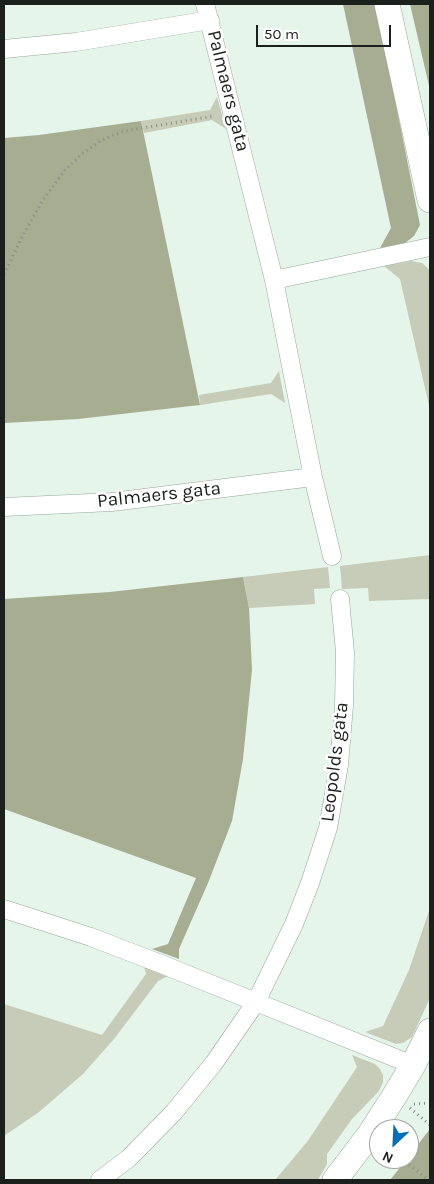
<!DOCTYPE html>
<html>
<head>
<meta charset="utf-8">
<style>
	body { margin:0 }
	#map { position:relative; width:434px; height:1184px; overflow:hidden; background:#e5f5ea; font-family:Karla,sans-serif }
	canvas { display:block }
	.frame { position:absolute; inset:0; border:5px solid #1b201c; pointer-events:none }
	.north { position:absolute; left:369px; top:1119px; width:50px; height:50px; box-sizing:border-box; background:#fff; border:1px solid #a4a6a4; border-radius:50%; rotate:205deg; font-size:14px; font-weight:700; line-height:20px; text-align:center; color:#1b201c }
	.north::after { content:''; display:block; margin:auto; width:18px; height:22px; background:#006fb9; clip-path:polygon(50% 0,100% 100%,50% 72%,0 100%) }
	.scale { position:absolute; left:256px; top:25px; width:135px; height:22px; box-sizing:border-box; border:2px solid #1b201c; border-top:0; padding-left:6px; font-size:15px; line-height:18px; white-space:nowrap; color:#1b201c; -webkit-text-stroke:4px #fff; paint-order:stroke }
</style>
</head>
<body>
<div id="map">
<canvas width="434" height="1184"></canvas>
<div class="frame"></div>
<div class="north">N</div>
<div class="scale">50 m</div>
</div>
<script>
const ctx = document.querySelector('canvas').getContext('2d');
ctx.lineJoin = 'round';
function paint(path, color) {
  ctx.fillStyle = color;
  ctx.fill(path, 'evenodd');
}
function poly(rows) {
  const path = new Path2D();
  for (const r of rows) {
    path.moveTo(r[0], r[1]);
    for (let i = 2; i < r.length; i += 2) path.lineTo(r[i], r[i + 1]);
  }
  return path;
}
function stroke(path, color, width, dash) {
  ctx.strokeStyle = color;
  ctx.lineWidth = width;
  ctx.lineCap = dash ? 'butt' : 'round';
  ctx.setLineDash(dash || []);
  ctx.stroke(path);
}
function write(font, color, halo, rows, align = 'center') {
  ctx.font = font + ' Karla,sans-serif';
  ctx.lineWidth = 5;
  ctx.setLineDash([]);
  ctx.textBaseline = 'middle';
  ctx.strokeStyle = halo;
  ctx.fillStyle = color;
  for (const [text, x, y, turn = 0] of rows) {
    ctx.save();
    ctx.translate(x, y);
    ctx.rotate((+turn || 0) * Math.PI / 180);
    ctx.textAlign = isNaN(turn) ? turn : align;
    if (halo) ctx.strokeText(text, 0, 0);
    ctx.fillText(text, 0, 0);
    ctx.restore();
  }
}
paint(poly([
	[217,97,226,129,212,120,144,133,141,121,210,110],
	[411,261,422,263,430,270,430,410,400,279,384,266],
	[279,371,285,403,271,394,200,405,199,395,271,383],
	[430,555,430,599,369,601,368,588,342,589,340,566],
	[328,567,330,588,314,589,315,604,249,608,243,577],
	[430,908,430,998,412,1037,403,1043,396,1044,365,1032,383,1026,409,970],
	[143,963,170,975,158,981,114,1039,83,1074,39,1112,4,1136,4,1004,102,1035,146,974],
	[352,1055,375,1064,380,1069,383,1075,383,1082,379,1091,352,1119,327,1154,327,1164,318,1180,275,1180,307,1142,357,1067]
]), '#c6ccb7');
paint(poly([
	[343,4,376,4,420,225,414,236,405,243,380,248,391,228],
	[410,4,430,4,430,90],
	[141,121,200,405,78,419,4,423,4,138,39,135],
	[243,577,249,608,252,670,243,759,232,821,208,883,179,949,179,959,152,949,168,944,196,878,4,809,4,599,110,592],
	[430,1129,430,1180,390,1180,407,1159,409,1159,409,1156]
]), '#a6ad91');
const street = poly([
	[205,4,274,280,313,477,332,556],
	[4,49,76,42,210,20],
	[274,280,430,247],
	[4,507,112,502,313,477],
	[4,909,91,937,161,964,413,1065],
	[100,1180,129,1158,174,1112,214,1063,256,1002,294,924,310,883,328,828,339,765,344,706,345,652,340,599]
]);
const secondary = poly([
	[387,4,430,200],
	[335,1180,370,1134,395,1095,413,1065,430,1031]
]);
stroke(street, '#97a69c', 19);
stroke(secondary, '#97a69c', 26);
stroke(poly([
	[4,274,23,235,43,200,65,170,83,153,102,140,124,131,215,116],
	[414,1104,430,1103],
	[410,1108,430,1125],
	[401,1159,429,1180]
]), '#838e86', 3, [1, 4]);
stroke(street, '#fff', 18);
stroke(secondary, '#fff', 25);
write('19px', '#1b201c', '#fff', [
	["Palmaers gata",228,91,76],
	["Palmaers gata",159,495,-6],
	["Leopolds gata",335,762,-83]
]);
</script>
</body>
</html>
